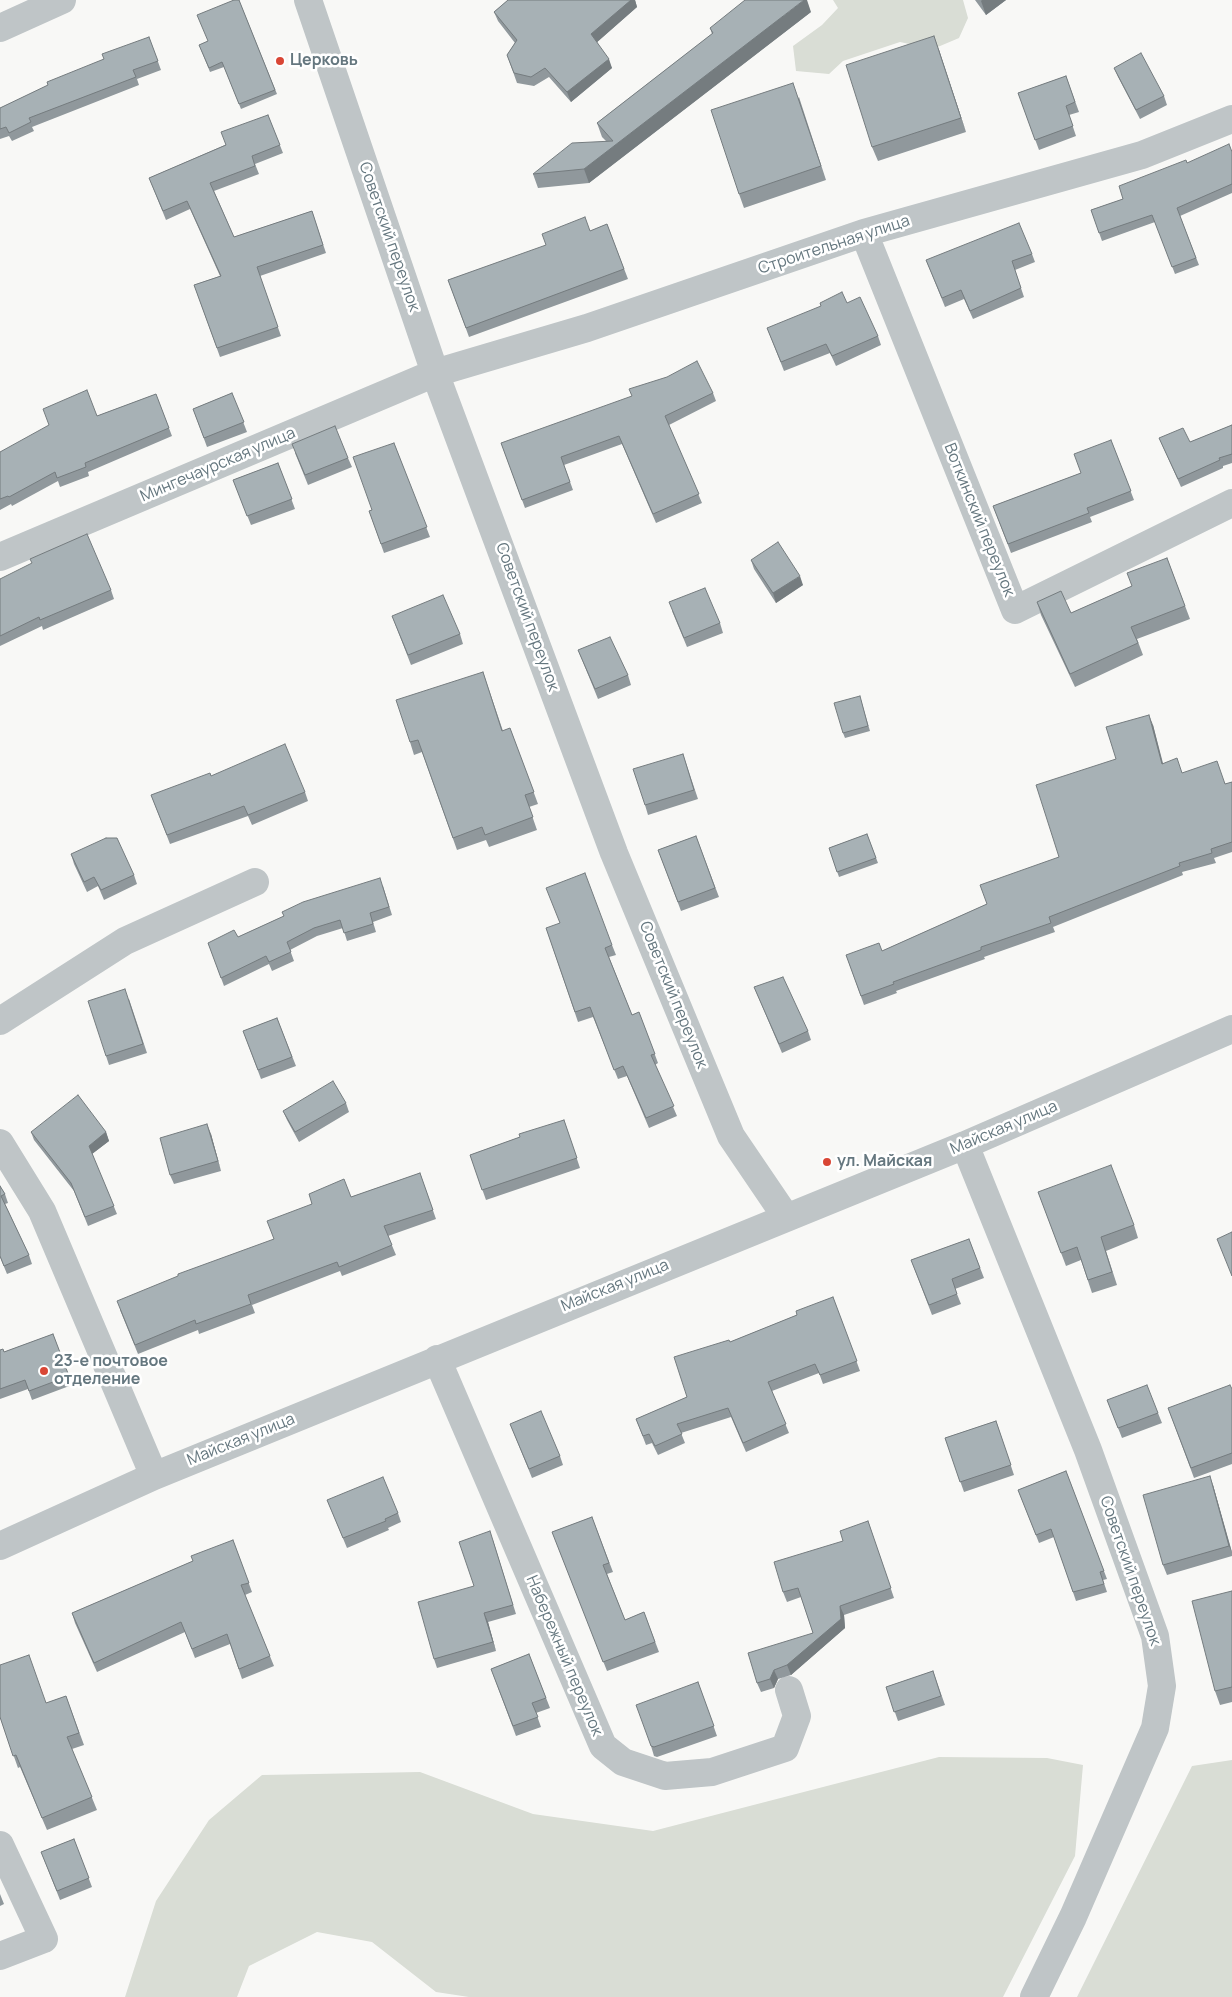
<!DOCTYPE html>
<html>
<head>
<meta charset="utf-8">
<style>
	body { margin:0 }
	canvas { display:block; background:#f8f8f6 }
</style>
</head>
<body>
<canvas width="1232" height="1997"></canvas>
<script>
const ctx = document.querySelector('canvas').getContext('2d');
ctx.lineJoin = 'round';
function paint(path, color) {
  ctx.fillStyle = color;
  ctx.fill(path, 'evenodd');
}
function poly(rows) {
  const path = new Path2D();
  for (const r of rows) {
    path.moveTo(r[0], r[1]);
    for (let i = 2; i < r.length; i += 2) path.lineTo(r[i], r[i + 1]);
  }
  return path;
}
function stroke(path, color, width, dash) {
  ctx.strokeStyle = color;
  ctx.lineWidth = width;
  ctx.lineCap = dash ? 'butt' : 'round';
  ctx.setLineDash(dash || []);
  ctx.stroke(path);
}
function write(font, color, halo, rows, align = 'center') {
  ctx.font = font + ' Manrope,sans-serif';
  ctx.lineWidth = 5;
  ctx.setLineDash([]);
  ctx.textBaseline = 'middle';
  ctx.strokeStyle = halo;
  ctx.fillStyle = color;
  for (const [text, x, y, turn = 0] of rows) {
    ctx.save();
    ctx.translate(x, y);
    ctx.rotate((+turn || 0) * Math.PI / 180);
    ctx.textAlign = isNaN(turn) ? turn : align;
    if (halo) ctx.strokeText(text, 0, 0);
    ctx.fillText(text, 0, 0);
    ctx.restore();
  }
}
paint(poly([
	[833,0,963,0,968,18,959,38,933,49,900,42,843,61,829,74,796,71,793,46,822,25,838,8],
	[939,1757,1047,1758,1083,1765,1075,1856,1003,1997,469,1997,436,1992,372,1942,317,1932,249,1966,237,1997,125,1997,156,1901,209,1820,262,1775,420,1772,533,1814,653,1831],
	[1232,1760,1232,1997,1077,1997,1192,1766]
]), '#d9ddd5');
stroke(poly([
	[308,0,435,373,614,853,731,1136,786,1217],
	[0,28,62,0],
	[864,233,1015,610,1232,503],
	[0,557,435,373,587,328,864,233,1142,155,1232,119],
	[0,1021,125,941,255,882],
	[0,1143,42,1211,154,1476],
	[965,1145,1088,1450,1155,1636,1162,1686,1155,1728,1073,1917,1034,1997],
	[437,1359,603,1746,623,1762,665,1776,712,1772,785,1748,797,1716,789,1690],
	[0,1546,154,1476,965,1145,1232,1029],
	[0,1845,44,1939,0,1956]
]), '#bfc5c7', 28);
paint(poly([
	[239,0,277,94,241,109,224,67,210,72,199,45,208,41],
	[508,0,635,0,637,7,597,42,612,68,571,102,549,77,534,86,517,83,507,55,515,43,498,21,494,12],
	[975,0,1006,0,986,15],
	[811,12,589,183,538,188,533,174,606,141,602,137,597,123,712,34,710,28],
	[149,37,161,70,137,79,139,85,32,127,34,131,12,141,9,136,0,139,0,108,104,59],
	[939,50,966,132,878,161,872,147],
	[1114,68,1164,96,1167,105,1140,119,1118,77],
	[1066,76,1079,112,1069,115,1076,136,1039,150,1018,93],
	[799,97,826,180,744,208,739,194],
	[268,115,283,153,255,164,259,174,214,191,234,237,312,211,326,253,260,276,281,336,220,357,194,285,220,276,190,209,166,220,149,178,225,145],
	[1232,152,1232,193,1180,216,1199,265,1175,274,1155,222,1102,241,1091,210,1123,199,1187,163],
	[607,224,628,279,469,337,448,280,590,231],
	[1032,254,1035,262,1015,270,1024,297,973,319,964,299,945,307,926,260],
	[847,303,878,336,881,345,836,366,830,353,784,371,767,328],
	[232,393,247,432,207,447,193,409],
	[713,393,716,401,669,425,702,503,656,523,622,444,564,465,573,490,525,508,501,443],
	[156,394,172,436,88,472,89,476,60,487,58,481,12,506,11,504,0,510,0,452],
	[1232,425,1232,463,1223,466,1223,468,1181,487,1159,438,1190,442],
	[1111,440,1134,500,1090,517,1092,522,1011,553,993,506,1081,473],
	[394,443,430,537,384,553,369,511,372,510],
	[295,453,348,458,352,467,308,485],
	[278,463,295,509,251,525,233,480],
	[1167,558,1190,619,1137,639,1143,655,1075,687,1041,615,1037,602,1071,613,1132,586],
	[751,560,803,585,776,603,754,569],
	[0,579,111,590,114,599,43,630,42,626,0,646],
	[672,611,720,623,723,633,687,647],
	[392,616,460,634,463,644,411,665],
	[578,650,628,675,631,685,598,699],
	[483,672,503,731,510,728,538,804,529,807,537,830,489,847,486,840,457,850,422,752,414,755,410,742],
	[861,700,870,731,845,738,843,733],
	[1153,725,1163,763,1182,773,1225,784,1232,782,1232,852,1214,858,1216,863,1182,872,1183,875,1053,927,1055,932,984,957,985,959,896,991,897,993,864,1005,846,955,882,951,987,904,1059,857,1116,759],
	[683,754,698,799,648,815,645,805],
	[211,776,305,792,308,801,252,825,248,816,170,844,151,795],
	[867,834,878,863,839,877,829,848],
	[696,836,719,897,681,911,658,850],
	[71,854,134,875,137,884,104,900,98,886,87,892,74,864],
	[383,886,392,915,373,922,376,932,347,941,343,928,317,936,290,950,294,961,272,971,269,964,224,986,208,943,238,937,284,916,282,912],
	[546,928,612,945,616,955,609,957,632,1015,639,1012,658,1063,655,1065,677,1116,649,1128,627,1076,618,1079,593,1017,578,1022],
	[754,987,808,1031,811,1040,782,1053],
	[129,999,147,1053,109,1065,106,1056],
	[277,1018,296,1066,261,1079,243,1031],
	[346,1103,349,1112,299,1142,287,1120,283,1111],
	[564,1120,580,1168,486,1200,470,1155,520,1137],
	[31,1132,106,1132,109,1141,92,1154,117,1214,88,1226,74,1191,34,1140],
	[211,1134,221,1171,174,1184,170,1175],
	[420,1173,436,1219,388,1236,396,1255,342,1276,340,1271,252,1305,255,1313,199,1334,198,1330,138,1354,120,1310,274,1239,312,1204,309,1194,351,1197],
	[0,1186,5,1194,8,1203,5,1204,29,1255,32,1264,7,1274,0,1257],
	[1038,1192,1134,1225,1138,1238,1106,1251,1117,1285,1092,1293,1081,1260,1066,1266],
	[969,1239,984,1278,955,1289,961,1304,932,1315,911,1260],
	[833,1297,860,1371,823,1384,819,1373,772,1391,789,1433,746,1452,731,1417,681,1433,685,1443,658,1455,652,1443,646,1445,636,1419,687,1397,730,1342,797,1315],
	[53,1334,72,1385,32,1400,28,1389,0,1399,0,1350,4,1352],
	[1232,1389,1232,1464,1194,1478,1168,1408],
	[1107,1400,1158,1413,1162,1423,1122,1438],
	[996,1421,1014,1475,964,1492,945,1438],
	[510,1424,560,1456,563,1465,532,1478],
	[1066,1471,1107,1579,1103,1580,1107,1592,1076,1601,1054,1537,1039,1543,1018,1490],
	[1213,1485,1232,1552,1232,1556,1167,1575,1163,1565],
	[327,1500,398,1513,401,1522,388,1528,389,1530,347,1548],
	[592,1517,613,1572,607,1574,625,1620,644,1612,659,1652,607,1671,552,1532],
	[868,1521,894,1598,844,1615,845,1628,791,1675,778,1679,774,1688,761,1692,757,1683,813,1633,801,1597,787,1602,783,1592],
	[233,1540,252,1592,245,1595,274,1666,242,1679,230,1644,195,1658,185,1632,97,1672,75,1623,72,1613,193,1561],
	[493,1540,516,1614,488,1622,496,1651,437,1668,434,1659,474,1586],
	[1232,1591,1232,1702,1220,1705,1215,1691],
	[529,1654,550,1708,536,1713,541,1727,516,1736,491,1669],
	[933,1671,945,1705,898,1721,886,1687],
	[698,1682,717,1736,657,1757,654,1756,651,1746],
	[66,1696,84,1745,72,1749,97,1810,47,1830,20,1767,18,1768,0,1717,46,1703],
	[74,1839,92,1887,60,1900,41,1852],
	[0,1894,4,1904,0,1906]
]), '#90989c');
paint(poly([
	[631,0,635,0,637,7,595,44,591,34],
	[804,0,807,0,811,12,589,183,584,169],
	[982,0,1006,0,986,15,981,1],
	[934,36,939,50,966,132,961,118],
	[609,59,612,68,571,102,567,92],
	[800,576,803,585,776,603,773,593],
	[1149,715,1153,725,1165,773,1162,764],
	[207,1124,211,1134,221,1171,218,1161],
	[106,1132,109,1141,92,1154,89,1146],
	[1210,1476,1213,1485,1232,1553,1229,1546],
	[840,1606,844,1615,845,1628,791,1675,787,1665],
	[484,1613,488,1622,496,1651,493,1642],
	[774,1670,778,1679,774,1688,770,1679]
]), '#757c7f');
const building = poly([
	[234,0,239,0,275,90,239,104,222,62,209,68,199,45,208,41,197,15,234,0],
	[508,0,631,0,591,34,609,59,567,92,545,68,531,77,514,73,507,55,517,40,494,12,508,0],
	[745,0,804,0,584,169,533,174,572,143,613,141,597,123,713,33,710,28,745,0],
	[934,36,961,118,872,147,846,65,934,36],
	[149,37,158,61,133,70,136,77,29,118,31,122,9,133,6,127,0,129,0,108,48,85,47,82,104,59,102,54,149,37],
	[1141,53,1164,96,1136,110,1114,68,1141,53],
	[1066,76,1075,102,1066,106,1073,126,1035,140,1018,93,1066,76],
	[793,83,821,166,739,194,711,110,793,83],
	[268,115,280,145,252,156,255,166,210,183,234,237,312,211,323,245,257,267,278,327,217,348,194,285,221,276,187,201,163,211,149,178,226,145,221,132,268,115],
	[1229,144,1232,152,1232,184,1177,208,1196,258,1172,267,1152,215,1099,233,1091,210,1123,199,1119,186,1186,160,1187,163,1229,144],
	[585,217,590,231,607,224,624,269,466,328,448,280,546,245,542,234,585,217],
	[1019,223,1032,254,1012,261,1021,288,970,311,961,290,942,298,926,260,1019,223],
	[842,292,847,303,860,297,878,336,832,356,826,344,781,362,767,328,821,306,820,303,842,292],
	[697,361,713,393,665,416,699,494,653,514,619,436,561,457,570,482,522,500,501,443,632,396,629,389,667,377,697,361],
	[87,390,97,416,156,394,169,428,85,463,86,467,57,478,55,472,9,497,8,496,0,499,0,452,49,425,43,409,87,390],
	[232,393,244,422,204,438,193,409,232,393],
	[1232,425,1232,454,1219,458,1220,460,1178,479,1159,438,1183,428,1190,442,1232,425],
	[335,426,348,458,305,475,292,444,335,426],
	[1111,440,1131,491,1087,508,1089,513,1008,544,993,506,1081,473,1074,454,1111,440],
	[394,443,427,527,381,544,369,511,372,510,353,457,394,443],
	[278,463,292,499,247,516,233,480,278,463],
	[87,534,111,590,40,620,39,617,0,636,0,579,32,563,30,559,87,534],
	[778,542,800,576,773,593,751,560,778,542],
	[1167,558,1185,606,1131,627,1138,643,1070,674,1037,602,1061,591,1071,613,1132,586,1127,573,1167,558],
	[705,588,720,623,684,638,669,602,705,588],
	[443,595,460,634,408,655,392,616,443,595],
	[610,637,628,675,595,689,578,650,610,637],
	[483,672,502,731,510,728,534,792,525,795,533,817,485,835,482,827,453,838,418,740,410,742,396,700,483,672],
	[860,696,868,726,843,733,834,703,860,696],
	[1149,715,1162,764,1177,758,1182,773,1217,761,1225,784,1232,782,1232,842,1211,849,1212,853,1179,863,1180,866,1049,917,1051,923,981,947,981,950,893,982,894,984,861,996,846,955,879,943,882,951,987,904,980,885,1059,857,1036,785,1116,759,1106,727,1149,715],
	[285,744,305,792,248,815,244,806,167,835,151,795,210,773,211,776,285,744],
	[683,754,694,790,645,805,633,769,683,754],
	[867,834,876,858,837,872,829,848,867,834],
	[696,836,715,888,678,902,658,850,696,836],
	[106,838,117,838,134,875,101,890,94,877,84,882,71,854,106,838],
	[585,873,612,945,605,948,632,1015,639,1012,655,1054,651,1055,674,1106,646,1118,623,1066,614,1070,590,1007,575,1012,546,928,560,923,546,888,585,873],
	[380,878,389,907,370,913,373,924,344,933,340,920,314,928,287,942,291,952,269,962,266,956,221,978,208,943,234,930,238,937,284,916,282,912,303,902,380,878],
	[783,977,808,1031,779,1044,754,987,783,977],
	[125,989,143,1044,106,1056,88,1001,125,989],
	[277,1018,292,1057,258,1070,243,1031,277,1018],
	[333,1081,346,1103,295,1132,283,1111,333,1081],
	[78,1095,106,1132,89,1146,114,1206,85,1217,71,1183,31,1132,78,1095],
	[564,1120,577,1158,482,1190,470,1155,520,1137,519,1134,564,1120],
	[207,1124,218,1161,170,1175,160,1138,207,1124],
	[1111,1165,1134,1225,1101,1237,1112,1272,1088,1280,1077,1247,1061,1253,1038,1192,1111,1165],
	[420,1173,433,1210,384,1226,392,1245,339,1267,337,1262,248,1295,251,1304,196,1324,195,1320,135,1345,117,1301,178,1276,178,1274,274,1239,267,1221,312,1204,309,1194,344,1179,351,1197,420,1173],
	[0,1186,5,1194,1,1196,29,1255,4,1266,0,1256,0,1186],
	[1232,1232,1232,1276,1217,1239,1232,1232],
	[969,1239,980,1268,952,1279,957,1294,929,1305,911,1260,969,1239],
	[833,1297,857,1361,820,1375,815,1364,768,1382,786,1424,743,1443,728,1408,677,1424,682,1434,655,1446,649,1434,643,1436,636,1419,687,1397,674,1357,729,1340,730,1342,797,1315,796,1311,833,1297],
	[53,1334,69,1376,29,1391,25,1380,0,1389,0,1350,3,1349,4,1352,53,1334],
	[1147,1385,1158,1413,1118,1428,1107,1400,1147,1385],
	[1230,1385,1232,1389,1232,1453,1191,1468,1168,1408,1230,1385],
	[541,1411,560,1456,529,1469,510,1424,541,1411],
	[996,1421,1011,1465,960,1482,945,1438,996,1421],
	[1066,1471,1104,1571,1100,1572,1104,1584,1073,1592,1051,1529,1036,1535,1018,1490,1066,1471],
	[1210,1476,1229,1546,1163,1565,1143,1495,1210,1476],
	[383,1477,398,1513,385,1519,386,1521,343,1538,327,1500,383,1477],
	[592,1517,609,1563,603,1565,625,1620,644,1612,655,1642,603,1662,552,1532,592,1517],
	[868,1521,891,1588,840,1606,841,1619,787,1665,774,1670,770,1679,757,1683,748,1653,813,1633,798,1588,783,1592,774,1562,843,1541,840,1531,868,1521],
	[490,1531,513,1605,484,1613,493,1642,434,1659,418,1602,474,1586,459,1542,490,1531],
	[233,1540,249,1583,241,1585,270,1656,239,1669,227,1634,192,1649,181,1622,94,1663,72,1613,193,1561,191,1556,233,1540],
	[1232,1591,1232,1687,1215,1691,1192,1601,1232,1591],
	[529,1654,546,1698,532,1703,538,1717,513,1726,491,1669,529,1654],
	[29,1655,46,1703,66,1696,79,1733,67,1737,92,1797,42,1818,16,1755,13,1756,0,1717,0,1665,29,1655],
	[933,1671,941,1696,894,1712,886,1687,933,1671],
	[698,1682,714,1726,654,1747,651,1746,636,1705,698,1682],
	[74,1839,89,1878,57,1891,41,1852,74,1839]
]);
paint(building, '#a7b1b5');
stroke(building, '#757c7f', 1);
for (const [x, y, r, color] of [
	[280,61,5,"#d94635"],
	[827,1162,5,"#d94635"],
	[44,1371,5,"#d94635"]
]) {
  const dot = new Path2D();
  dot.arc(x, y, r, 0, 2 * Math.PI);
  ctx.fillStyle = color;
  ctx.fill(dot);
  stroke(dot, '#fff', 2);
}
write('bold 16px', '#65777f', '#fff', [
	["Церковь",290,61],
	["ул. Майская",837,1162],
	["23-е почтовое",54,1362],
	["отделение",54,1380]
], 'left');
write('16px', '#65777f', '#fff', [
	["Советский переулок",389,237,71],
	["Строительная улица",834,245,-18],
	["Мингечаурская улица",218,465,-23],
	["Воткинский переулок",979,520,68],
	["Советский переулок",527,617,70],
	["Советский переулок",673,995,68],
	["Майская улица",1004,1128,-23],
	["Майская улица",615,1286,-22],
	["Майская улица",241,1440,-22],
	["Советский переулок",1130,1571,71],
	["Набережный переулок",564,1656,67]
]);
</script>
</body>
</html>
